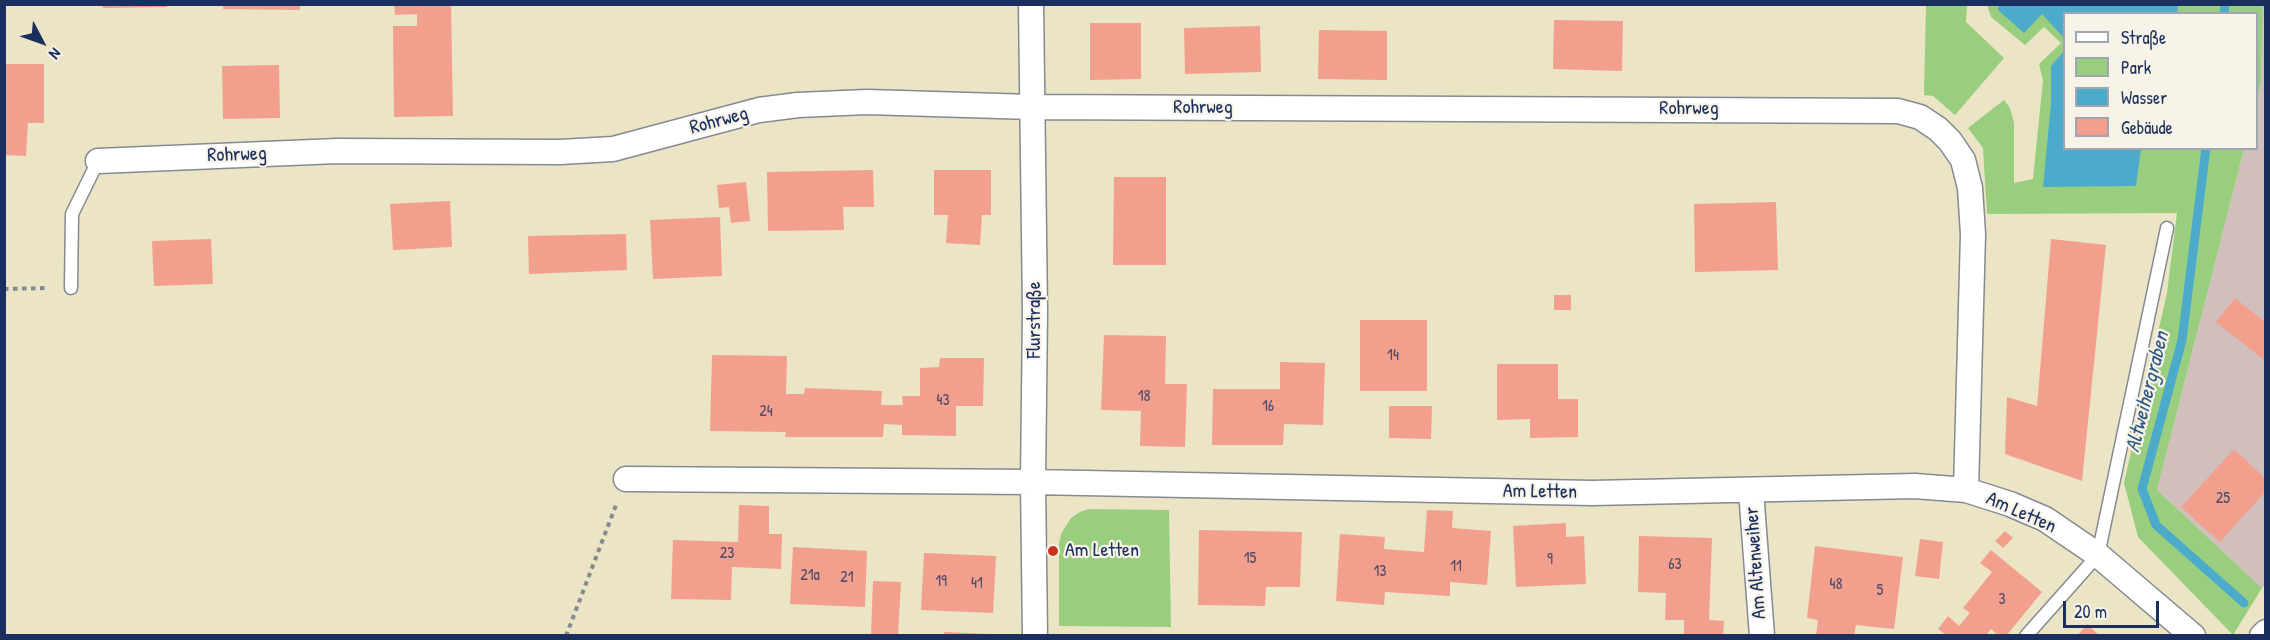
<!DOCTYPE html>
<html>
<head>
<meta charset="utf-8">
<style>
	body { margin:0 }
	#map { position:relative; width:2270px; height:640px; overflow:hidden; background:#ebe4c5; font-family:"Patrick Hand",sans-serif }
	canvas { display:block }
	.frame { position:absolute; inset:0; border:6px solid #1b2f5e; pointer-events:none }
	.legend { position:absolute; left:2063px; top:12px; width:195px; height:138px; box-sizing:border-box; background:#f7f3e8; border:2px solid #9fa5b1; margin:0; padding:8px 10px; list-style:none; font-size:18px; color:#1b2f5e }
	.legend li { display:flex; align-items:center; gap:12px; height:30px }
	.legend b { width:30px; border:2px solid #9fa5b1 }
	.north { position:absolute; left:12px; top:12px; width:60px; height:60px; -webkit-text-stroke:4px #f7f3e8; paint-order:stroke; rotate:131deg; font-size:16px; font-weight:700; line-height:24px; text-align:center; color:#1b2f5e }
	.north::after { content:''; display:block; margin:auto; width:21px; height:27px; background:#1b2f5e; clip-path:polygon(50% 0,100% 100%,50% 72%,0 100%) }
	.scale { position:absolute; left:2063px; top:601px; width:96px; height:27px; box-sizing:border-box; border:3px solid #1b2f5e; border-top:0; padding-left:8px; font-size:18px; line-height:21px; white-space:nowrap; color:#1b2f5e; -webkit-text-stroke:4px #f7f3e8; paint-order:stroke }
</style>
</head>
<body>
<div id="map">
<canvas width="2270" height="640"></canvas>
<div class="frame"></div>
<ul class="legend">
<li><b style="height:8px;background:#fff"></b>Straße</li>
<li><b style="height:16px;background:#9ace7f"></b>Park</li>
<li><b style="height:16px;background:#4caacb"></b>Wasser</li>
<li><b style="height:16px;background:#f2a08d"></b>Gebäude</li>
</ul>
<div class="north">N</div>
<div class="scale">20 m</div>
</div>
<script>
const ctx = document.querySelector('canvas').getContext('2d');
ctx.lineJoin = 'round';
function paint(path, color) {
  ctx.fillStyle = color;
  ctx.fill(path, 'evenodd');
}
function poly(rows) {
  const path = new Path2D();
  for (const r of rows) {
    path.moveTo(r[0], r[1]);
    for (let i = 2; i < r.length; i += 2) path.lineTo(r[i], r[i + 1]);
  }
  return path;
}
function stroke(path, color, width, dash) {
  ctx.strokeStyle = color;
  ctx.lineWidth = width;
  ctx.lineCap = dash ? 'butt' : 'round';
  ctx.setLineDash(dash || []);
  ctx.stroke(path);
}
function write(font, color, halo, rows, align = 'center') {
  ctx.font = font + ' "Patrick Hand",sans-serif';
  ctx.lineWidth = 4.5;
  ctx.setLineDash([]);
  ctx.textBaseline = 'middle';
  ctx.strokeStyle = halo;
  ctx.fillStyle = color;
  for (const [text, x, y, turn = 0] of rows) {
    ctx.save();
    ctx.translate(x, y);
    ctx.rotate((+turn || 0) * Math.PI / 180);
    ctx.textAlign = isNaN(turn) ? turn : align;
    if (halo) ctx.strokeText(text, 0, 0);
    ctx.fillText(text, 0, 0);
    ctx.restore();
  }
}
paint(poly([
	[2263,5,2265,5,2265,585,2262,588,2157,490,2244,149,2256,148,2257,100,2261,83]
]), '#d1bfbd');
paint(poly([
	[1926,5,1967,5,1966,22,2004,58,1955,115,1933,96,1924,95],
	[1987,5,2263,5,2261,83,2257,100,2256,14,2064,14,2064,148,2244,149,2157,490,2262,588,2233,635,2138,537,2124,483,2167,293,2177,213,1987,214,1983,148,1968,128,2004,100,2010,108,2014,123,2014,183,2033,179,2043,80,2039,64,2061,43,2044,27,2025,45,1991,17],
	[1089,509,1169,510,1171,627,1059,626,1059,544,1061,534,1071,518,1080,512]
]), '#9ace7f');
paint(poly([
	[1999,4,2178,4,2178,5,2177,13,2064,14,2064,38,2042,14,2024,33,1998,10],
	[2064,51,2064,148,2141,149,2136,186,2043,187,2051,103,2051,66]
]), '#4caacb');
stroke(poly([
	[2224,14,2225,4],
	[2206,148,2182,340,2142,489,2156,525,2244,603]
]), '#4caacb', 9);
paint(poly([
	[102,4,167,4,167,7,103,8],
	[394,4,451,4,453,116,394,117,393,26,417,26,417,14,395,15],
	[223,5,300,5,300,10,223,9],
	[1554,20,1623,21,1622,71,1553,69],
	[1090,23,1141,23,1141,79,1090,80],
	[1260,26,1261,72,1185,74,1184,28],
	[1319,30,1387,31,1387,80,1318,79],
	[4,64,44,64,44,123,28,123,26,156,4,155],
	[279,65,280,118,223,119,222,66],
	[873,170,874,207,843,207,844,230,768,231,767,172],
	[934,170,991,170,991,215,982,215,980,245,946,243,948,215,934,215],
	[1114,177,1166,177,1166,265,1113,265],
	[746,182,750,221,731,223,729,207,719,208,717,185],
	[450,201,452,247,393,250,390,204],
	[1776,202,1778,270,1695,272,1694,204],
	[720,217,722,276,653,279,650,220],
	[626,234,627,270,529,274,528,236],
	[211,239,213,284,154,286,152,241],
	[2051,239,2106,245,2082,481,2005,454,2007,397,2037,406],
	[1554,295,1571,295,1571,310,1554,310],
	[2235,298,2265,322,2265,361,2216,322],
	[1360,320,1427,320,1427,391,1360,391],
	[1104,335,1166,336,1165,384,1187,384,1185,447,1140,446,1141,411,1101,410],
	[712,355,787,356,786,394,804,394,805,388,882,391,881,405,903,405,902,396,920,396,920,368,939,367,940,358,984,358,983,406,956,406,956,436,902,435,902,425,884,424,883,437,785,437,786,432,710,431],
	[1280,362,1325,363,1323,425,1284,424,1283,445,1212,445,1213,389,1280,389],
	[1497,364,1558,364,1558,399,1578,399,1578,437,1530,438,1530,419,1497,420],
	[1389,406,1432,406,1431,439,1389,438],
	[2234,449,2265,478,2265,492,2220,542,2181,507],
	[739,505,769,506,769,534,782,534,781,569,732,567,731,600,671,599,673,540,738,542],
	[1427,510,1453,511,1452,528,1491,531,1487,585,1450,582,1450,596,1385,592,1384,605,1336,601,1340,534,1385,537,1384,549,1424,552],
	[1566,523,1566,537,1584,536,1586,584,1516,587,1513,526],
	[1199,530,1302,532,1300,587,1266,587,1265,606,1198,605],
	[2005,531,2013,538,2003,548,1995,541],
	[1639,536,1712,538,1709,620,1724,621,1723,636,1684,636,1684,620,1665,620,1666,593,1638,592],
	[1920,539,1943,542,1939,579,1915,576],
	[1815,546,1903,557,1894,629,1856,625,1854,636,1816,636,1818,620,1807,618],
	[793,547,867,551,865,607,790,604],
	[1991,550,2042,592,2006,636,1999,636,1991,629,1985,636,1947,636,1938,629,1948,616,1959,626,1970,613,1963,608,1992,572,1980,563],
	[924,553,996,556,993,613,921,610],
	[873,581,901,582,898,635,871,634],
	[2087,624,2100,636,2077,636],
	[944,632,990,634,990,636,944,636]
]), '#f2a08d');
const lane = poly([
	[71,288,72,214,98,161],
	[2026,636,2098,555,2167,228]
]);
const street = poly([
	[1031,4,1035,311,1033,482,1035,636],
	[98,161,337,151,560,152,613,149,759,110,798,105,867,102,1032,107,1898,111,1920,117,1938,129,1950,141,1963,160,1970,188,1973,234,1966,490],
	[626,479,1033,482,1592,493,1915,486,1966,490,2010,504,2045,519,2098,555,2193,636],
	[1751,491,1762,636],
	[2262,636,2266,632]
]);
stroke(lane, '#838a92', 15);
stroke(street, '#838a92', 27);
stroke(poly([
	[4,289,49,288],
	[566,636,616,505]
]), '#838a92', 4, [4.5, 4.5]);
stroke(lane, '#fff', 12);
stroke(street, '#fff', 24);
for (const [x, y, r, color] of [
	[1053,551,6,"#c8321e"]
]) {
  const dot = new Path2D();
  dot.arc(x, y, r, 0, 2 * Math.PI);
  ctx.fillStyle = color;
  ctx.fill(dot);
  stroke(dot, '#f7f3e8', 2);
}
write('16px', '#514b6a', null, [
	["14",1393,356],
	["18",1144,397],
	["43",943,401],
	["16",1268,407],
	["24",766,412],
	["25",2223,499],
	["23",727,554],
	["15",1250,559],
	["9",1550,560],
	["63",1675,565],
	["11",1456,567],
	["13",1380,572],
	["21a",810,576],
	["21",847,578],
	["19",941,582],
	["41",977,584],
	["48",1836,585],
	["5",1880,591],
	["3",2002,600]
]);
write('20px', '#1b2f5e', '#f7f3e8', [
	["Rohrweg",1203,108],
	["Rohrweg",1689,109],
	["Rohrweg",719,121,-15],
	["Rohrweg",237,155,-2],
	["Flurstraße",1035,320,-90],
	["Am Letten",1540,492,1],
	["Am Letten",2021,513,24],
	["Am Altenweiher",1756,563,-94]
]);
write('20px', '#1b2f5e', '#f7f3e8', [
	["Am Letten",1065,551]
], 'left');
write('italic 21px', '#2c5a84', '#f7f3e8', [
	["Altweihergraben",2148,392,-76]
]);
</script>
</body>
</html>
